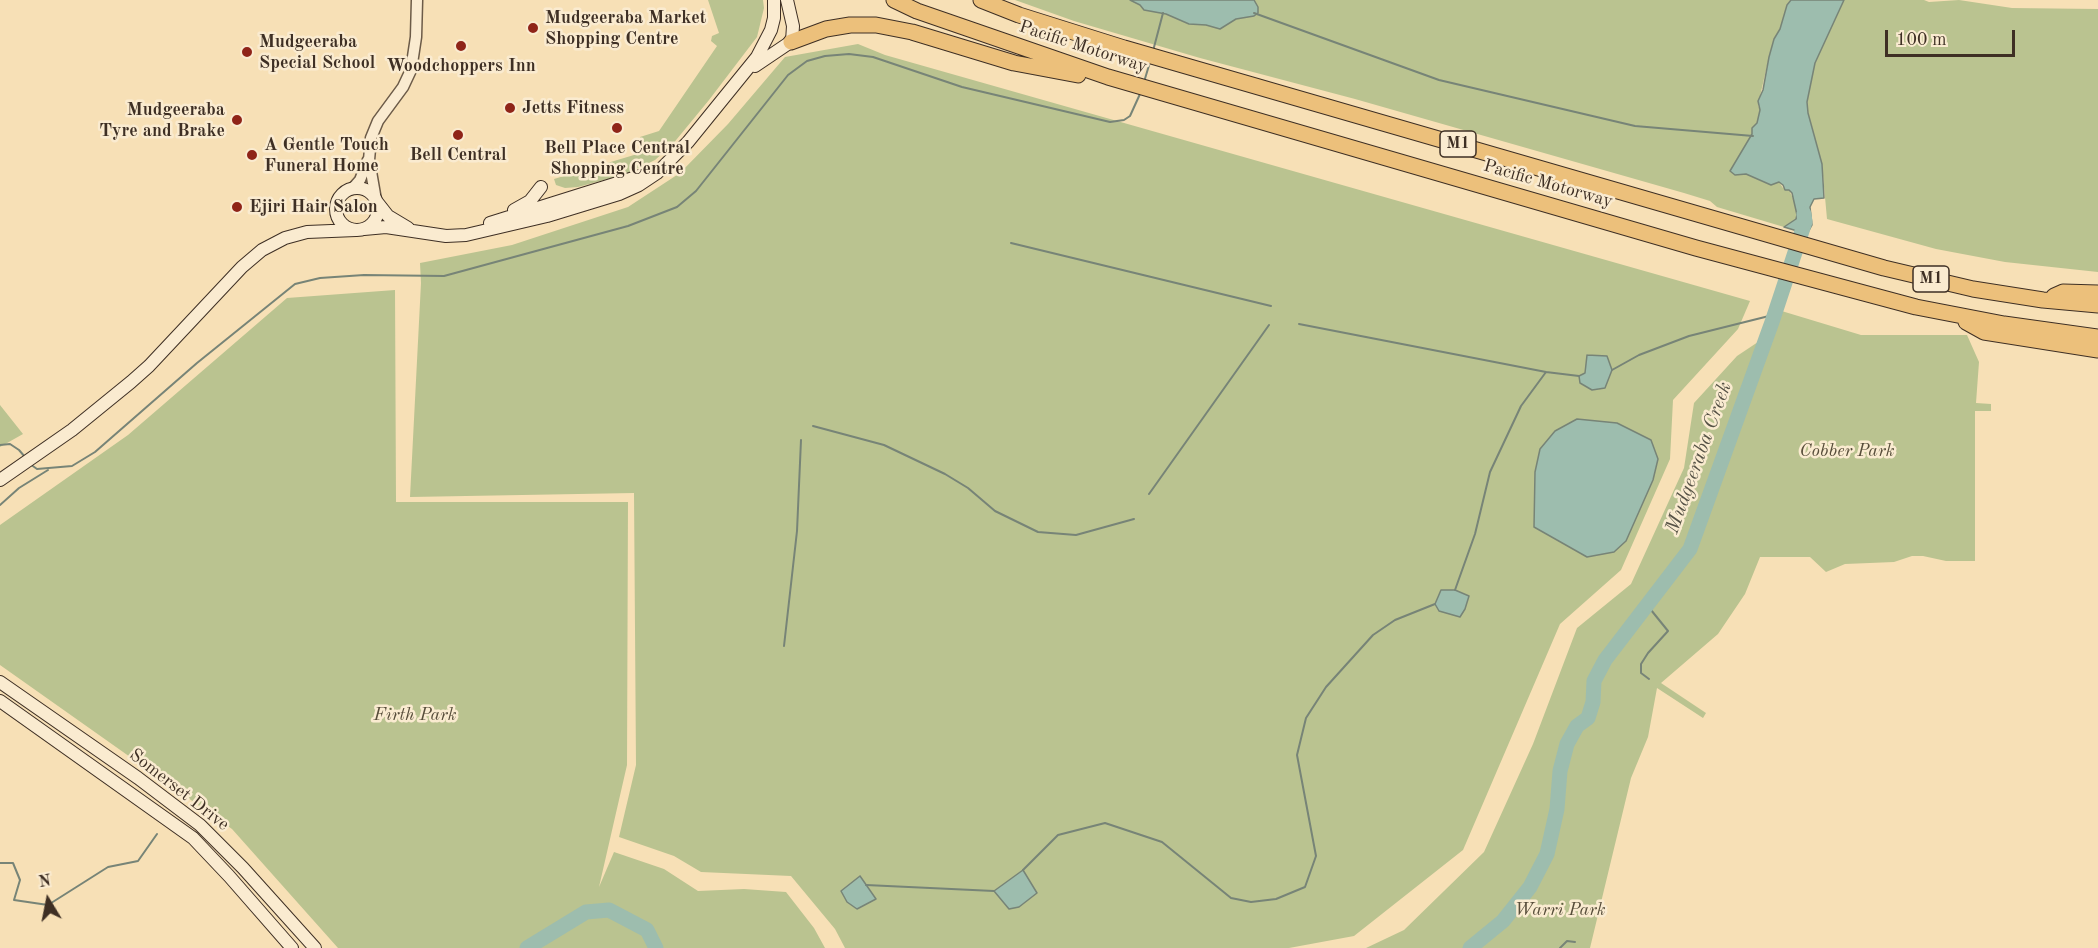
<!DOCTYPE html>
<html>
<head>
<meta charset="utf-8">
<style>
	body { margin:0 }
	#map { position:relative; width:2098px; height:948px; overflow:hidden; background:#f7e0b6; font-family:"Old Standard TT",serif }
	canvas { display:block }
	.north { position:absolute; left:18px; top:870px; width:60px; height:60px; -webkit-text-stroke:4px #faebd0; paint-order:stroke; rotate:350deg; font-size:16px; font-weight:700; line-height:24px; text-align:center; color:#3e2f24 }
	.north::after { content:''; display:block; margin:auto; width:21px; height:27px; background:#3e2f24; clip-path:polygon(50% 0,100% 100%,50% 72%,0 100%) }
	.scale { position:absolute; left:1885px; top:30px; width:130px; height:27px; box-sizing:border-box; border:3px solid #3e2f24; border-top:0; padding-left:8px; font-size:18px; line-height:21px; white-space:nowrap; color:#3e2f24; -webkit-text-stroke:4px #faebd0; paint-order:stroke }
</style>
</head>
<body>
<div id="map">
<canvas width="2098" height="948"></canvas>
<div class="north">N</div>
<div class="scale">100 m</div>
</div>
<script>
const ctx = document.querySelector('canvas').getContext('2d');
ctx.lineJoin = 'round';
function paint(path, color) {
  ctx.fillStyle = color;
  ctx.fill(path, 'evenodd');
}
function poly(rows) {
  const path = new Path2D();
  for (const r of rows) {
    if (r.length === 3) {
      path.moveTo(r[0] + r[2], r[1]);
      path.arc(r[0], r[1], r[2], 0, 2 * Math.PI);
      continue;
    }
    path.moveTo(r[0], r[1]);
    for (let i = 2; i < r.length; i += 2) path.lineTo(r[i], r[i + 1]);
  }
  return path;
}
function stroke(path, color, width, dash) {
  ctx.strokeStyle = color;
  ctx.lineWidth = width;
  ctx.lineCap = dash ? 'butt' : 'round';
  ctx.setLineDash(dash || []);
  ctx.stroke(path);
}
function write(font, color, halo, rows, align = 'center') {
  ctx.font = font + ' "Old Standard TT",serif';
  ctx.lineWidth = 5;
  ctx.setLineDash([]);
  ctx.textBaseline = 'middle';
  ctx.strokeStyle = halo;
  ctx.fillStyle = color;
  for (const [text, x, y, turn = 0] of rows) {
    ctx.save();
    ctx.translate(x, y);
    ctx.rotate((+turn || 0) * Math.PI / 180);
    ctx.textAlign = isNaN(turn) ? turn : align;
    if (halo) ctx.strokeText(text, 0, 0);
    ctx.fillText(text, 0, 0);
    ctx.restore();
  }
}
paint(poly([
	[708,0,763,0,764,8,757,37,709,100,672,145,655,160,626,174,578,187,565,188,556,185,554,179,644,152,640,137,659,131,717,46,711,41,712,36,719,33],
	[1015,0,1791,0,1787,5,1780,29,1774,39,1769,57,1758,105,1760,110,1757,123,1752,128,1752,134,1734,164,1737,174,1746,174,1768,184,1779,182,1783,188,1789,190,1796,205,1797,219,1784,227,1717,207,1710,201,1684,193,1355,99,1200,58,1074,21],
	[1844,0,1924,0,1929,2,1959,0,2012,8,2098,9,2098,272,2005,262,1936,249,1827,219,1822,164,1808,113,1807,102,1815,63],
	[858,44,885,55,1750,301,1738,329,1673,400,1670,459,1621,570,1560,624,1463,850,1354,936,1289,948,845,948,835,929,791,876,701,872,674,856,619,837,636,765,634,493,410,497,421,283,420,263,512,245,628,207,680,173,728,124,785,57],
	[395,290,396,502,628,502,627,765,599,887,614,852,664,869,698,891,744,889,786,892,814,928,825,948,338,948,232,829,0,665,0,525,128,435,287,298],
	[1775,309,1861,335,1967,335,1979,362,1976,403,1991,404,1991,411,1975,411,1975,561,1946,561,1923,556,1912,556,1894,562,1845,564,1826,572,1810,557,1760,557,1745,594,1718,634,1661,683,1706,713,1703,718,1657,688,1648,737,1631,778,1590,948,1366,948,1404,930,1484,852,1533,744,1577,628,1631,584,1684,468,1694,403,1737,356,1767,336],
	[0,405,23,434,0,447]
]), '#bac390');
const water = poly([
	[1130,0,1254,0,1258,7,1258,13,1254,16,1236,19,1220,29,1206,25,1189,24,1166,14,1144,10,1140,5,1130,0],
	[1791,0,1844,0,1815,63,1807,102,1808,113,1822,164,1824,198,1814,199,1810,207,1812,225,1807,234,1784,227,1796,219,1797,215,1792,193,1789,190,1785,190,1783,185,1779,182,1771,185,1746,174,1735,175,1730,171,1752,134,1752,128,1757,123,1760,110,1758,101,1763,90,1769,57,1774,39,1780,29,1787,5,1791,0],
	[1587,355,1607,356,1612,370,1605,388,1592,390,1580,383,1579,376,1585,373,1587,355],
	[1577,419,1617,423,1651,440,1658,459,1653,480,1626,541,1614,552,1587,557,1534,527,1535,472,1540,449,1555,431,1577,419],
	[1441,590,1455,590,1469,596,1465,609,1460,617,1439,611,1435,604,1441,590],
	[1023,870,1037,893,1019,907,1009,909,994,891,1023,870],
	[860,876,876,899,857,909,847,902,841,891,860,876]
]);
paint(water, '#9dbdae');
stroke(water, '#778477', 1.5);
stroke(poly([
	[1254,13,1439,80,1635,126,1753,136],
	[1153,51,1163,13],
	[1144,82,1150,62],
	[1011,243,1271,306],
	[1299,324,1546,372],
	[1612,370,1639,355,1689,336,1773,315],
	[813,426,884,445,945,474,968,488,995,511,1038,532,1076,535,1134,519],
	[0,445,10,444,19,450,25,457],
	[30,464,37,469,72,466,95,452,197,363,295,284,320,278,364,275,444,276,628,226,677,207,696,191,788,75,807,61,825,56,849,54,873,57,962,87,1110,122,1124,120,1130,116,1140,94],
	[1149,494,1269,325],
	[0,505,19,488,48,470],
	[1455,590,1475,534,1490,472,1521,406,1546,372,1579,376],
	[1647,605,1668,631,1648,653,1641,664,1641,673,1649,679],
	[784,646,797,531,801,440],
	[0,863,13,863,20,880,14,900,48,905,108,867,138,861,157,834],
	[1023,870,1058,835,1105,823,1162,842,1231,898,1251,902,1276,899,1305,887,1316,856,1297,755,1306,718,1326,687,1373,635,1395,620,1435,604],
	[866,885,994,891],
	[1560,948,1567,941,1575,942]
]), '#778477', 2);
stroke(poly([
	[527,948,586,912,609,910,647,930,656,948],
	[1470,948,1503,921,1530,887,1547,854,1557,809,1560,771,1567,744,1577,726,1588,718,1593,702,1594,681,1605,660,1690,549,1772,322,1805,222,1804,214]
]), '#9dbdae', 15);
const tertiary = poly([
	[352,189,360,180,368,160],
	[376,200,369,160,371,138,378,121,403,87,411,70,416,37,417,0]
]);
const secondary = poly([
	[755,66,792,41,793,26,787,0],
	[357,209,21],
	[377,202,388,216,408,228],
	[514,210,530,201,541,187],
	[490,223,643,175],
	[364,229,386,227,446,236,466,235,547,216,619,194,639,185,657,173,688,142,757,57,771,30,774,18,774,0],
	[0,480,72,430,131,382,149,366,242,267,262,250,285,238,307,232,356,230],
	[0,682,138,778,200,825,243,868,315,948],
	[0,701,193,838,229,876,292,948]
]);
const motorway = poly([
	[894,0,917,11,1108,77,1696,248,1916,307,2004,324,2098,337],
	[981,0,1019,15,1124,48,1884,268,1973,289,2043,300,2098,305],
	[791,42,826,29,850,25,876,25,912,32,1014,63,1078,75],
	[2054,296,2063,292,2098,293],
	[1966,322,1984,332,2098,350]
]);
stroke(tertiary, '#6c5b48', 13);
stroke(secondary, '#3e2f24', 14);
stroke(motorway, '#3e2f24', 17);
stroke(tertiary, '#faebd0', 10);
stroke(secondary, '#faebd0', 12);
stroke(motorway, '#ecc07b', 15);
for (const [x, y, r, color] of [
	[533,28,6,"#8f2418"],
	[461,46,6,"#8f2418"],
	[247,52,6,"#8f2418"],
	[510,108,6,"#8f2418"],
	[237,120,6,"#8f2418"],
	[617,128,6,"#8f2418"],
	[458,135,6,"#8f2418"],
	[252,155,6,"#8f2418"],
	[237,207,6,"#8f2418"]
]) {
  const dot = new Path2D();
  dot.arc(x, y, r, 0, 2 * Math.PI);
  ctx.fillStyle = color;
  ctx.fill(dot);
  stroke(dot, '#faebd0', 2);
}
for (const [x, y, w] of [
	[1458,144,36],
	[1931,279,36]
]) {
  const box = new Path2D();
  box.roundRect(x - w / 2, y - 13, w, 26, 4.5);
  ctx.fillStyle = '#faebd0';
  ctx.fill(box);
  stroke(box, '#3e2f24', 1.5);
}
write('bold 16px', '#3e2f24', null, [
	["M1",1458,144],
	["M1",1931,279]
]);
write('bold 18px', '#3e2f24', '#faebd0', [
	["Mudgeeraba Market",545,18],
	["Shopping Centre",545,39],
	["Mudgeeraba",259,42],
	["Special School",259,63],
	["Woodchoppers Inn",461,66,"center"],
	["Jetts Fitness",522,108],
	["Mudgeeraba",225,110,"right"],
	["Tyre and Brake",225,131,"right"],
	["A Gentle Touch",264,145],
	["Funeral Home",264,166],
	["Bell Place Central",617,148,"center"],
	["Shopping Centre",617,169,"center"],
	["Bell Central",458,155,"center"],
	["Ejiri Hair Salon",249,207]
], 'left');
write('18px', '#3e2f24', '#faebd0', [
	["Pacific Motorway",1083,47,18],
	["Pacific Motorway",1548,184,16],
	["Somerset Drive",179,790,38]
]);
write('italic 18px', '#574d3a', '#faebd0', [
	["Cobber Park",1847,451],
	["Firth Park",415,715],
	["Warri Park",1560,910]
]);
write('italic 20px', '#565246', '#faebd0', [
	["Mudgeeraba Creek",1699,458,-70]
]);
</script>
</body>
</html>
